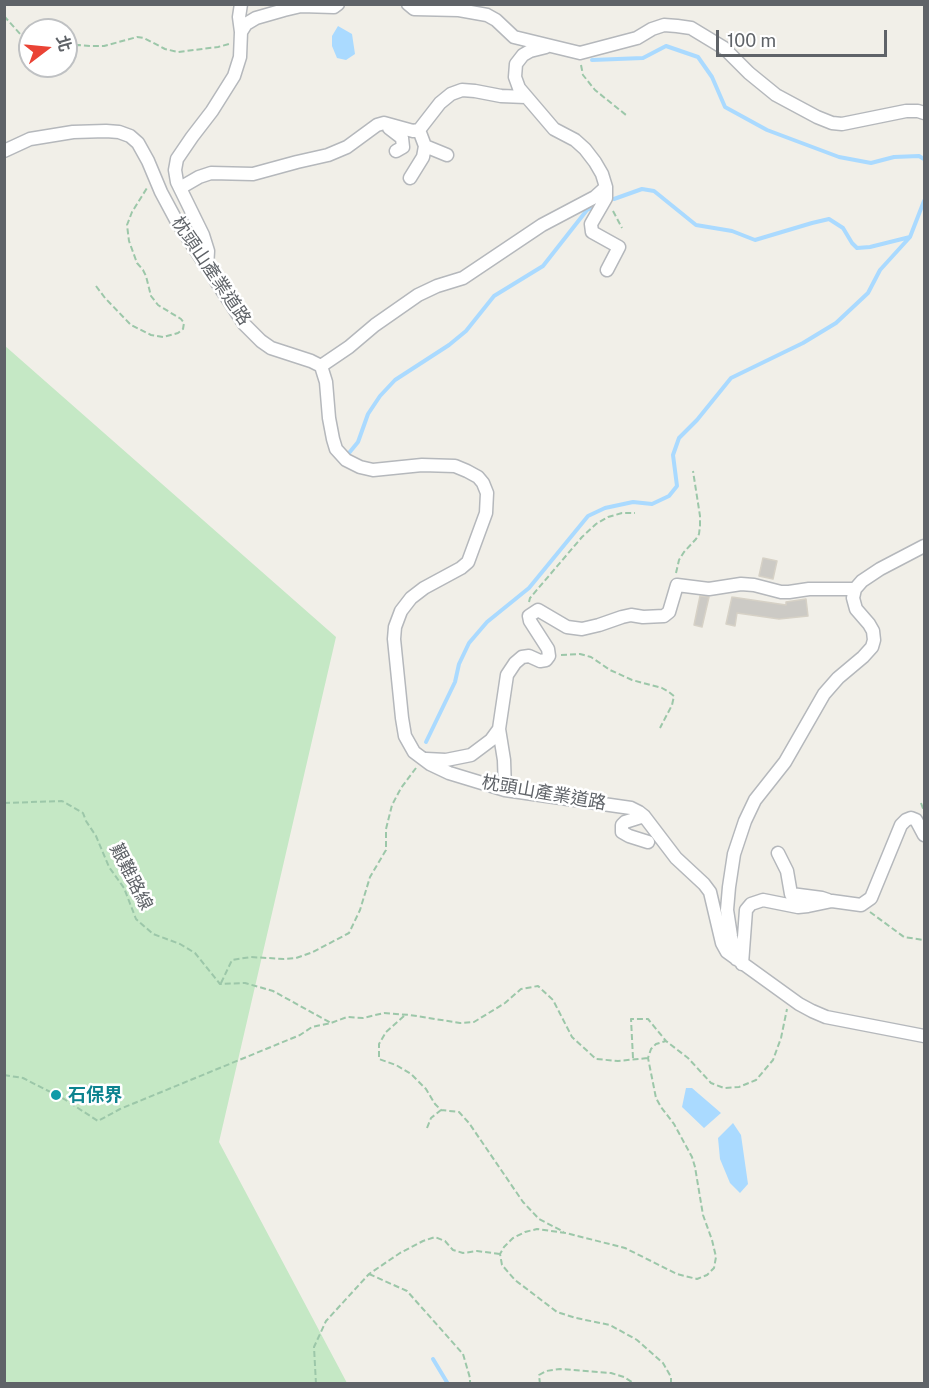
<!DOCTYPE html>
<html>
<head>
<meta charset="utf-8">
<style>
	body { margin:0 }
	#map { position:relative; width:929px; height:1388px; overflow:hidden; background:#f1efe8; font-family:"Public Sans","Noto Sans TC",sans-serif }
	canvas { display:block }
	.frame { position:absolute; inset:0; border:6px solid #5f6368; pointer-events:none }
	.north { position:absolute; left:18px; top:18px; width:60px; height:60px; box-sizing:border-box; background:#fff; border:2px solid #bfc1c3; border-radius:50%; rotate:74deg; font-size:16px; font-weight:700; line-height:24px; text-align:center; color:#5f6368 }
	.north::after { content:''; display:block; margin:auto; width:21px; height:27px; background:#ea4335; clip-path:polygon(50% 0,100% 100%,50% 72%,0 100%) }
	.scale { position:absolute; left:716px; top:30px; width:171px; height:27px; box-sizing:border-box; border:3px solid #5f6368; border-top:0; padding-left:8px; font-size:18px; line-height:21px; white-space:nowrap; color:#5f6368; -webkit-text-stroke:4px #fff; paint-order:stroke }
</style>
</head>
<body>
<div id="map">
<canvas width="929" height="1388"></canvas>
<div class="frame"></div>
<div class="north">北</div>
<div class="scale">100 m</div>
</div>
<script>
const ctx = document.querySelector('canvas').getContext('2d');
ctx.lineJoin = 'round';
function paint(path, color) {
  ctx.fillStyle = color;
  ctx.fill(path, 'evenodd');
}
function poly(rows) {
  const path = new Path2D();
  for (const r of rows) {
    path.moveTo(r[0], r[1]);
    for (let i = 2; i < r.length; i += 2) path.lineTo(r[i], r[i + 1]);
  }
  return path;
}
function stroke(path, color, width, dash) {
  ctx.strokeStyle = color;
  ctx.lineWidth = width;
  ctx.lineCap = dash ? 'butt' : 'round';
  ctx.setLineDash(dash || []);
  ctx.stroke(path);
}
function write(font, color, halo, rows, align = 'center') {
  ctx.font = font + ' "Public Sans","Noto Sans TC",sans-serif';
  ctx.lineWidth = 5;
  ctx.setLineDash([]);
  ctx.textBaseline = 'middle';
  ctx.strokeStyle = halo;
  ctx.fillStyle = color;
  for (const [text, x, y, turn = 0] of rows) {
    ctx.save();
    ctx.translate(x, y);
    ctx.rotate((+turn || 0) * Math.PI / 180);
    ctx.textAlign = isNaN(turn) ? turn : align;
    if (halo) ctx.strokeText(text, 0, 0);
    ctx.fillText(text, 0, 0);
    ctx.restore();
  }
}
paint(poly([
	[4,345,336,637,219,1142,347,1383,5,1383]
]), '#c5e8c5');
paint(poly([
	[338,26,352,34,355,54,346,60,337,58,332,46,332,36],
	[686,1088,692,1088,721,1113,704,1128,682,1107],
	[733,1123,741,1135,748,1184,740,1193,730,1183,720,1159,718,1138]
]), '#aadaff');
stroke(poly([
	[592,60,643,58,666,46,698,57,712,77,725,107,767,130,839,157,871,163,894,157,919,156,924,159],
	[614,199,642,189,654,191,696,225,732,231,755,240,812,223,829,219,843,228,852,243,857,248,870,247,910,237],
	[349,453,358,442,368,414,380,396,395,380,449,345,466,331,494,296,543,266,587,210,597,206],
	[426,742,455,682,459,664,469,643,487,622,529,588,588,516,605,508,633,502,652,504,669,496,677,486,673,455,679,438,697,420,731,378,803,343,836,323,868,293,880,270,910,237,924,201],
	[433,1359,448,1384]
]), '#aadaff', 4);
const building = poly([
	[763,558,777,561,773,579,759,576,763,558],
	[700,596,709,597,702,627,694,625,700,596],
	[732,597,786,605,786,602,806,599,808,616,779,619,737,613,735,626,726,624,732,597]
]);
paint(building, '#cccac5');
stroke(building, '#d6d1c6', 1.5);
const minor = poly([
	[408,4,414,9,459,10,487,15,496,20,514,37,580,53,637,38,652,29,664,25,677,26,691,28,724,48,749,73,776,95,817,117,832,123,842,124,906,111,918,111,924,113],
	[241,32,246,24,256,18,284,10,301,6,334,7,338,4],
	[389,128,402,138,403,147,396,151],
	[425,146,447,155],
	[4,151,30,139,73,132,106,131,119,132,130,136,138,143,148,161,161,192,176,220,244,324,261,341,271,348,311,361,321,366,326,382,329,418,333,439,336,449,346,460,360,467,373,470,422,465,455,466,467,471,478,477,483,483,487,493,486,513,468,562,461,568,424,588,411,598,401,611,395,627,394,639,402,718,405,736,414,752,430,764,449,773,505,790,631,808,639,812,644,816,676,858,704,884,710,892,722,943,727,952,799,1004,812,1011,826,1017,924,1036],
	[410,178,423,157,425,146,419,130],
	[606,187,606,198,591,224,592,232,619,247,607,270],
	[180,188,199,177,211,173,253,174,297,162,328,155,347,147,377,125,384,123,413,131,419,130,440,103,451,94,462,90,475,91,501,96,526,97],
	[207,268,208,251,203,235,177,182,175,170,177,159,192,137,212,111,234,76,240,57,241,32,239,17,241,4],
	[321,366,349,347,375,325,418,295,437,286,463,278,542,225,595,197,606,187,602,174,595,162,585,149,575,140,554,129,519,88,515,77,516,64,523,55,530,51,546,47],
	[499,729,504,760,505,790],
	[426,759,446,760,471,755,491,740,499,729,507,675,515,663,522,657,529,656,540,661,546,660,549,656,548,649,530,621,529,616,538,610,567,627,582,629,599,625,622,617,631,615,643,617,664,616,669,612,677,585,709,589,741,584,754,585,781,592,789,592,809,589,855,589],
	[644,816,625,822,622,825,622,832,629,836,648,842],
	[778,853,787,871,791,894,822,898,828,900],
	[736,959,731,936,727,910,729,887,734,854,745,821,755,800,785,762,824,694,838,678,863,657,872,647,874,640,873,631,869,624,856,609,853,598,855,589,862,581,880,569,924,546],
	[742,964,746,910,751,904,763,900,798,907,808,906,832,901,861,905,871,898,901,825,906,820,911,818,916,820,924,835]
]);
stroke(minor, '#b5b8bc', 15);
stroke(poly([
	[4,16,30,45],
	[66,46,79,45,91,46,104,46,137,37,144,38,165,49,178,52,218,47,229,44],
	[581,65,583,75,595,90,626,115],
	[613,211,622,228],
	[96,286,105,298,131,325,151,335,163,337,178,333,183,329,184,323,181,319,158,305,151,296,146,276,143,270,137,263,129,241,127,225,132,212,147,188],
	[676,573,679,560,684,552,696,539,699,534,700,526,700,516,693,471],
	[529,602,530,598,582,537,596,524,608,517,622,513,635,513],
	[561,655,580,654,591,657,610,670,632,680,662,688,669,692,674,696,672,705,660,728],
	[4,803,62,801,83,813,86,821,96,836,109,867,124,888,136,919,153,934,180,944,195,953,220,984,245,983,273,991,331,1023],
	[921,803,924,811],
	[870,912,904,937,924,940],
	[221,983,232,960,251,957,284,959,296,958,313,952,349,933,360,910,370,877,386,850,386,829,392,805,401,788,416,768],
	[404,1016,386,1032,379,1044,379,1059,396,1065,411,1074,426,1089,435,1104,441,1110,459,1112,469,1123,523,1202,539,1219,564,1232],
	[633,1058,631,1019,648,1019,666,1041],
	[4,1075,23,1078,64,1099,98,1121,120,1109,300,1035,312,1027,331,1023,347,1017,363,1018,384,1013,410,1015,460,1023,474,1022,505,1003,521,989,538,986,553,1000,572,1037,596,1059,618,1061,648,1058],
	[427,1128,431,1118,441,1110],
	[369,1274,407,1291,463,1354,470,1378,470,1384],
	[316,1384,314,1347,326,1321,369,1274,400,1253,423,1241,435,1237,445,1241,453,1250,463,1253,477,1251,500,1254],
	[540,1384,539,1375,546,1371,560,1369,611,1373,624,1377,635,1384],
	[671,1384,671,1377,663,1363,637,1340,610,1325,576,1318,557,1312,515,1280,502,1265,500,1254,504,1247,513,1238,525,1232,537,1229,566,1233,625,1248,677,1274,697,1279,707,1275,714,1268,716,1257,712,1240,703,1215,695,1167,692,1157,674,1124,661,1107,656,1098,648,1058,651,1049,656,1044,666,1041,688,1058,711,1083,724,1088,739,1087,756,1080,773,1060,781,1038,787,1009]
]), '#9cc7a9', 2, [6, 3]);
stroke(minor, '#fff', 12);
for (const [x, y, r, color] of [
	[56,1095,6,"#0f9aa8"]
]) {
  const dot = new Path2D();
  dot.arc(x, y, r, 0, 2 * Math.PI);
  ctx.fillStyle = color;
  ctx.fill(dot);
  stroke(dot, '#fff', 2);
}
write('18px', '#5f6368', '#fff', [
	["枕頭山產業道路",211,271,56],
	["枕頭山產業道路",544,793,10],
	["艱難路線",131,877,63]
]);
write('bold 18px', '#0d838f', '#fff', [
	["石保界",68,1095]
], 'left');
</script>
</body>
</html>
